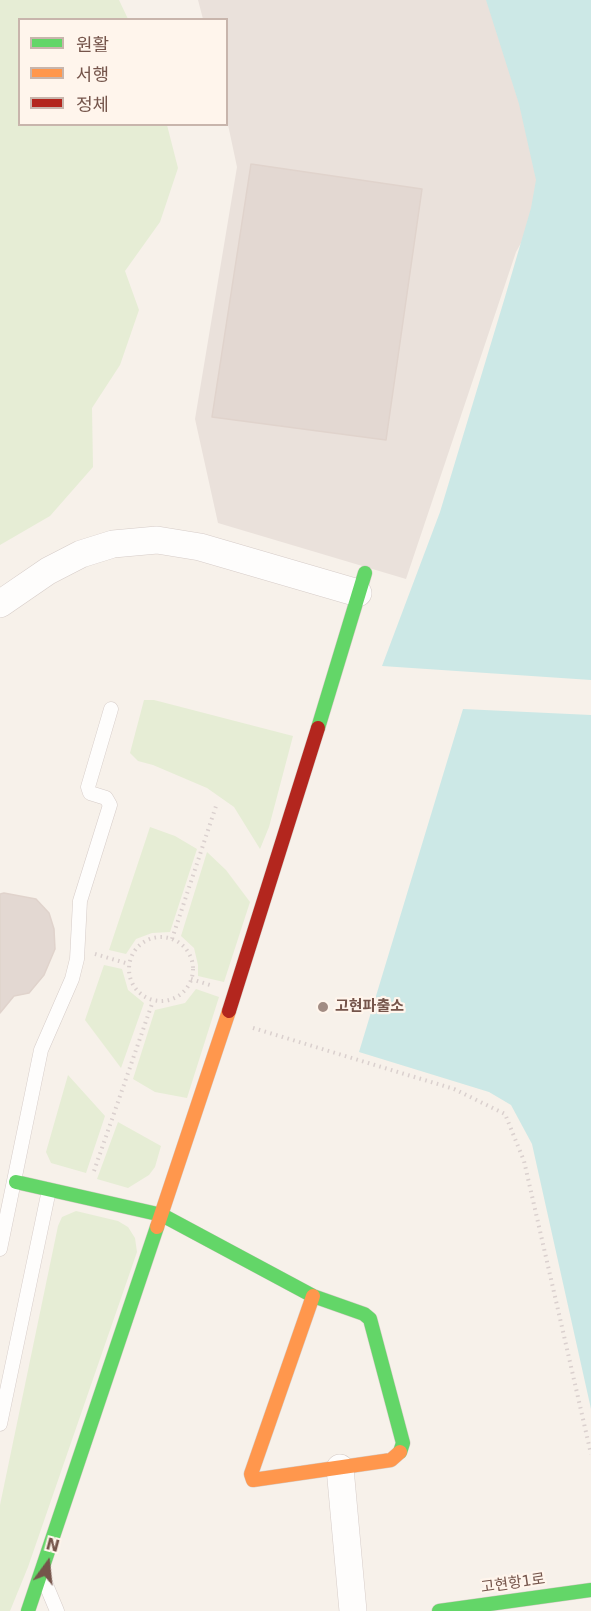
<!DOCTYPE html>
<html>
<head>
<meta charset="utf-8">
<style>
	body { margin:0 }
	#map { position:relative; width:591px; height:1611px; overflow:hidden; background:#f7f1ea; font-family:"DejaVu Sans","Noto Sans KR",sans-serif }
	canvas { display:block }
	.legend { position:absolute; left:18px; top:18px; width:210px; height:108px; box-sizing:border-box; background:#fff5ec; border:2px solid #c8b5ac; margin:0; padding:8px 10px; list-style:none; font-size:18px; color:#75554b }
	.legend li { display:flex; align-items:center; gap:12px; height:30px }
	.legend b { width:30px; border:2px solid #c8b5ac }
	.north { position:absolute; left:18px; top:1533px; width:60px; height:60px; -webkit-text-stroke:4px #fff5ec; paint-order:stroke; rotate:15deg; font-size:16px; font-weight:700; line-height:24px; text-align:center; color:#75554b }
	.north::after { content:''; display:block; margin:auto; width:21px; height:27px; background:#75554b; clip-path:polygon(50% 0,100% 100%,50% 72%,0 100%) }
</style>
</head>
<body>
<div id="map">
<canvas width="591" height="1611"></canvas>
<ul class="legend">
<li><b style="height:8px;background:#63d668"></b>원활</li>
<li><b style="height:8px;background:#ff974d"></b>서행</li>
<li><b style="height:8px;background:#b3261e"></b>정체</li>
</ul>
<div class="north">N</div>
</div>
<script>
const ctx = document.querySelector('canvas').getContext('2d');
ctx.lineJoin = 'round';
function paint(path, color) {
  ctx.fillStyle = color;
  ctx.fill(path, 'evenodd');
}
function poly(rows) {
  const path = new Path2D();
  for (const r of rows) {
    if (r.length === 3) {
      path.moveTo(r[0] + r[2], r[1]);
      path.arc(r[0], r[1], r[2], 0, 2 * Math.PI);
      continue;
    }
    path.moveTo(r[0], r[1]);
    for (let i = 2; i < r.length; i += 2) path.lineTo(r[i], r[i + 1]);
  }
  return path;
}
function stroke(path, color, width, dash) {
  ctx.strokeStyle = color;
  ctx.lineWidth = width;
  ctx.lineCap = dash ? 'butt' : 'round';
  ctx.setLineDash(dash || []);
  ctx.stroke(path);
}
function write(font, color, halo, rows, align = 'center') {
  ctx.font = font + ' "DejaVu Sans","Noto Sans KR",sans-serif';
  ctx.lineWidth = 4.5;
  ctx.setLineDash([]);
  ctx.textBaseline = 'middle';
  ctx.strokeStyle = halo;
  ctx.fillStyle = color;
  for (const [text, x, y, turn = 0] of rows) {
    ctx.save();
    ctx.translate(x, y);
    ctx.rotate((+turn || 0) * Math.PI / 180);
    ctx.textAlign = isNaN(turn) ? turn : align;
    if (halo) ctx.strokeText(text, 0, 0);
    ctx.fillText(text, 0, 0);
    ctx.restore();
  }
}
paint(poly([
	[198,0,591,0,591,117,516,252,406,579,218,523,195,419,237,167,227,120,226,20,203,19]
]), '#eae1db');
paint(poly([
	[0,0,119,0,128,19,20,20,20,124,167,125,178,168,160,222,125,271,139,310,120,365,92,408,93,467,50,516,0,545],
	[144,700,154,700,293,736,269,827,260,849,234,807,207,788,153,765,138,761,130,753],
	[150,827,175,836,197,849,170,932,152,933,136,939,126,954,109,950],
	[207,852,226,870,250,902,224,982,198,976,198,965,194,948,181,936],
	[104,965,122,969,128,990,144,1003,121,1068,85,1020],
	[196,989,219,997,187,1098,155,1092,133,1079,155,1010,185,1003],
	[68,1075,105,1116,86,1173,51,1163,46,1152],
	[118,1122,161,1146,155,1167,149,1175,128,1188,97,1179],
	[76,1211,118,1221,128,1227,135,1238,137,1252,28,1567,10,1611,0,1611,0,1505,58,1226,62,1217]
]), '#e6edd5');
paint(poly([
	[486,0,591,0,591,680,382,666,440,512,505,297,531,208,536,180,519,104],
	[463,709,591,715,591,1409,532,1144,511,1105,489,1092,359,1052]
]), '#cce8e6');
const building = poly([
	[251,164,422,189,386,440,212,417,251,164],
	[4,893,36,899,49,913,54,929,55,949,44,975,29,993,14,996,0,1013,0,894,4,893]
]);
paint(building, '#e3d8d2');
stroke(building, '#e0d3cc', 1.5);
const lane = poly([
	[0,1249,41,1050,72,979,77,959,80,901,110,805,106,798,90,793,88,787,111,709],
	[0,1424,49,1190],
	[44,1580,57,1611]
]);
const street = poly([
	[0,604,48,571,81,554,113,544,157,540,200,547,358,593],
	[340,1468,353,1611]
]);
const fast = poly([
	[318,728,365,573],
	[16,1182,162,1215,313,1296,364,1314,370,1319,403,1443,400,1452],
	[28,1611,157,1227],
	[439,1611,591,1590]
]);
const slow = poly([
	[157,1227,229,1011],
	[313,1296,251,1474,253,1480,391,1460,400,1452]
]);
const jam = poly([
	[229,1011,318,728]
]);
stroke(lane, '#d6ccc8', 15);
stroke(street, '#d6ccc8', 28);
stroke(fast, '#d6ccc6', 15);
stroke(slow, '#d6ccc6', 15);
stroke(jam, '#d6ccc6', 15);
stroke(poly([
	[161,969,32],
	[172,939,217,803],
	[95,954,129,964],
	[191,979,210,985],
	[253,1028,454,1089,505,1114,524,1161,591,1454],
	[94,1171,153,1001]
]), '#dad0ce', 4, [1.5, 4.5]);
stroke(lane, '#fefdfc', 14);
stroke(street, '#fefdfc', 27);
stroke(fast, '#63d668', 14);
stroke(slow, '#ff974d', 14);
stroke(jam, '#b3261e', 14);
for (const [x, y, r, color] of [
	[323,1007,6,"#a28c83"]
]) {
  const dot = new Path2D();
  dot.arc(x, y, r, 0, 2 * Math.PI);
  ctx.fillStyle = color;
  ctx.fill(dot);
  stroke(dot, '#fff5ec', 2);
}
write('bold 15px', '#75554b', '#fff5ec', [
	["고현파출소",335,1007]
], 'left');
write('15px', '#75554b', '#fff5ec', [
	["고현항1로",513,1584,-8]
]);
</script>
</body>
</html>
